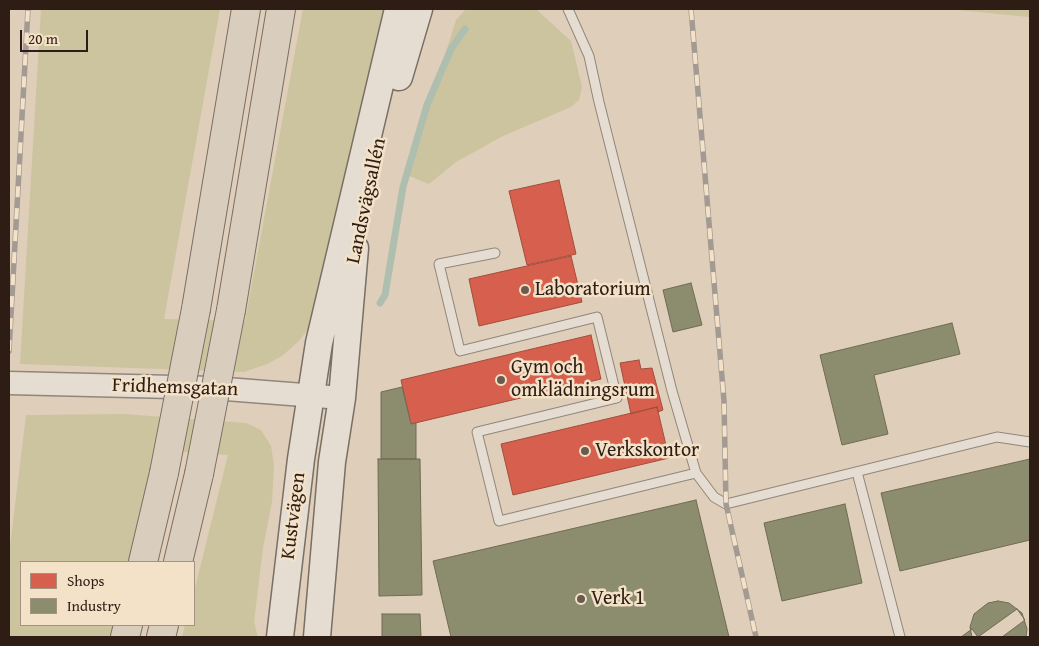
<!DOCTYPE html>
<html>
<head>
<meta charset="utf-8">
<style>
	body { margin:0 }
	#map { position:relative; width:1039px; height:646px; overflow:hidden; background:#dfcfba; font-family:"Gentium Book Plus",serif }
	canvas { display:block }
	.frame { position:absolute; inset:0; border:10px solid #2d1d15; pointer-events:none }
	.legend { position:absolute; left:20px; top:561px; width:175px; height:65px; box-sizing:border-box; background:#f4e2c8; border:1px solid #a49380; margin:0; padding:6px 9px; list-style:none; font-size:15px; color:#2d1d15 }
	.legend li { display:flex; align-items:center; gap:10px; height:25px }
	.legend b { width:25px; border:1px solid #a49380 }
	.scale { position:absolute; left:20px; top:30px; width:68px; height:22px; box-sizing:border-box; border:2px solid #2d1d15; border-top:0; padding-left:6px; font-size:15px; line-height:18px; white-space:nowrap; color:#2d1d15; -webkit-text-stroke:4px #f4e2c8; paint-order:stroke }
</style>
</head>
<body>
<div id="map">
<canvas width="1039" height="646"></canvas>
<div class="frame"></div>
<ul class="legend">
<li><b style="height:14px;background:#d6604d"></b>Shops</li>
<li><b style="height:14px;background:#8c8c6e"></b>Industry</li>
</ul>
<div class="scale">20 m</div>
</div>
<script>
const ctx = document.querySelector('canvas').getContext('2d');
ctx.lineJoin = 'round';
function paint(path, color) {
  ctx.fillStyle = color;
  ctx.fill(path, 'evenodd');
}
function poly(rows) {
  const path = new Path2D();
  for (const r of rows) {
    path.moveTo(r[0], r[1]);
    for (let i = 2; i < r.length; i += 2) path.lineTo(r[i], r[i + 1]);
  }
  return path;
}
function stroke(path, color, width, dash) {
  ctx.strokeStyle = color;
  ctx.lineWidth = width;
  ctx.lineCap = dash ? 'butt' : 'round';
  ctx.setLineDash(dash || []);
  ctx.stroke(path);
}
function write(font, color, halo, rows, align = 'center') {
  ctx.font = font + ' "Gentium Book Plus",serif';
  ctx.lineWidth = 5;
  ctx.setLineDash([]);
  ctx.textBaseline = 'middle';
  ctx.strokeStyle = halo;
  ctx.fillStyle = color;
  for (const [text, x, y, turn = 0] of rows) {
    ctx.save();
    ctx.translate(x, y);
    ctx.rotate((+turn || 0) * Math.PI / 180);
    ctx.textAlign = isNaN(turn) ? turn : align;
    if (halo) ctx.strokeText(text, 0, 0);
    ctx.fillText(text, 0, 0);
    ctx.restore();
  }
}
paint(poly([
	[41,9,220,9,164,319,245,321,303,9,390,9,320,293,309,328,298,342,282,356,267,364,244,372,20,364],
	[466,9,536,9,571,41,582,87,579,100,571,107,503,136,456,162,429,184,407,175,456,20],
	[948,9,1030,9,1030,19,1029,17],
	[124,414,246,423,261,430,271,446,274,465,272,502,263,548,254,622,258,637,182,637,185,625,194,625,194,592,228,455,159,450,132,562,21,562,21,625,116,625,113,637,9,637,9,554,26,415]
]), '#cbc49e');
const shops = poly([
	[559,180,576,254,527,265,509,191,559,180],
	[571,256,582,302,479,326,469,279,571,256],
	[591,335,601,379,411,424,401,380,591,335],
	[639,360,641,369,652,368,663,410,658,412,657,407,631,414,620,363,639,360],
	[657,407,669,458,513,495,501,444,657,407]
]);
paint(shops, '#d6604d');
stroke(shops, '#a34c3c', 1);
const industry = poly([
	[691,283,702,325,673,332,663,290,691,283],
	[952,323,960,354,874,375,888,434,842,445,820,355,952,323],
	[402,387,411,424,416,423,416,459,381,459,381,392,402,387],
	[378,459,420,459,422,595,379,596,378,459],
	[1030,459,1030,540,900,571,881,493,1030,459],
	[696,500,729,637,451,637,433,561,696,500],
	[845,504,862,583,782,601,764,523,845,504],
	[998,601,1009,603,1022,613,1027,629,1026,637,972,637,970,627,974,614,988,603,998,601],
	[1017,609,1025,620,1002,637,978,637,1017,609],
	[382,614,420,614,421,637,382,637,382,614],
	[972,629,978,637,961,637,972,629]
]);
paint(industry, '#8c8c6e');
stroke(industry, '#706b53', 1);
stroke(poly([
	[380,303,385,295,403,187,427,105,451,49,465,29]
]), '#aebfaf', 7);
const service = poly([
	[568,9,589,56,599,102,672,391,696,473,714,497,726,504,997,437,1030,442],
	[495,253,439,264,460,351,597,317,617,398,477,432,499,521,696,473],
	[857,472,900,637]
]);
const tertiary = poly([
	[9,383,213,388,342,398]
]);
const secondary = poly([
	[399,77,419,9],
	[280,637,301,459,319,343,398,9],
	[317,637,332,462,342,398,355,248]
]);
const motorway = poly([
	[196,309,246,9],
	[231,310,281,9],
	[143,562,164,473],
	[178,562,199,474],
	[125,637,128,625],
	[161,637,164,625]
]);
stroke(service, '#91867a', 11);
stroke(tertiary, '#91867a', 25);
stroke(secondary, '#796f64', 29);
stroke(motorway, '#796f64', 30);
stroke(service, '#e5ddd2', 9);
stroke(tertiary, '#e5ddd2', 22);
stroke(secondary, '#e5ddd2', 26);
stroke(motorway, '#d9cdbd', 28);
const rail = poly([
	[691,9,724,401,726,504,756,637],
	[9,351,28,9]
]);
stroke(rail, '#a39b93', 5.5);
stroke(rail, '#f4e2c8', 4, [11]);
const motorwayBridge = poly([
	[164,473,196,309],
	[199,474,231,310]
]);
stroke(motorwayBridge, '#796f64', 30, []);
stroke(motorwayBridge, '#d9cdbd', 28);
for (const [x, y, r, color] of [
	[525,290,5,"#6b5b4f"],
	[501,380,5,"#6b5b4f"],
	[585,451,5,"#6b5b4f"],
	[581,599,5,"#6b5b4f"]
]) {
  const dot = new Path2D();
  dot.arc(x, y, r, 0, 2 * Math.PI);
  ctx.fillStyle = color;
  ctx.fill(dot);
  stroke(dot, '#f4e2c8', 2);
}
write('20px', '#2d1d15', '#f4e2c8', [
	["Landsvägsallén",367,201,-78],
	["Fridhemsgatan",175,388,2],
	["Kustvägen",294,516,-83]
]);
write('20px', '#2d1d15', '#f4e2c8', [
	["Laboratorium",535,290],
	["Gym och",511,368],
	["omklädningsrum",511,391],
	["Verkskontor",595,451],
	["Verk 1",591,599]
], 'left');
</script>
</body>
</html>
